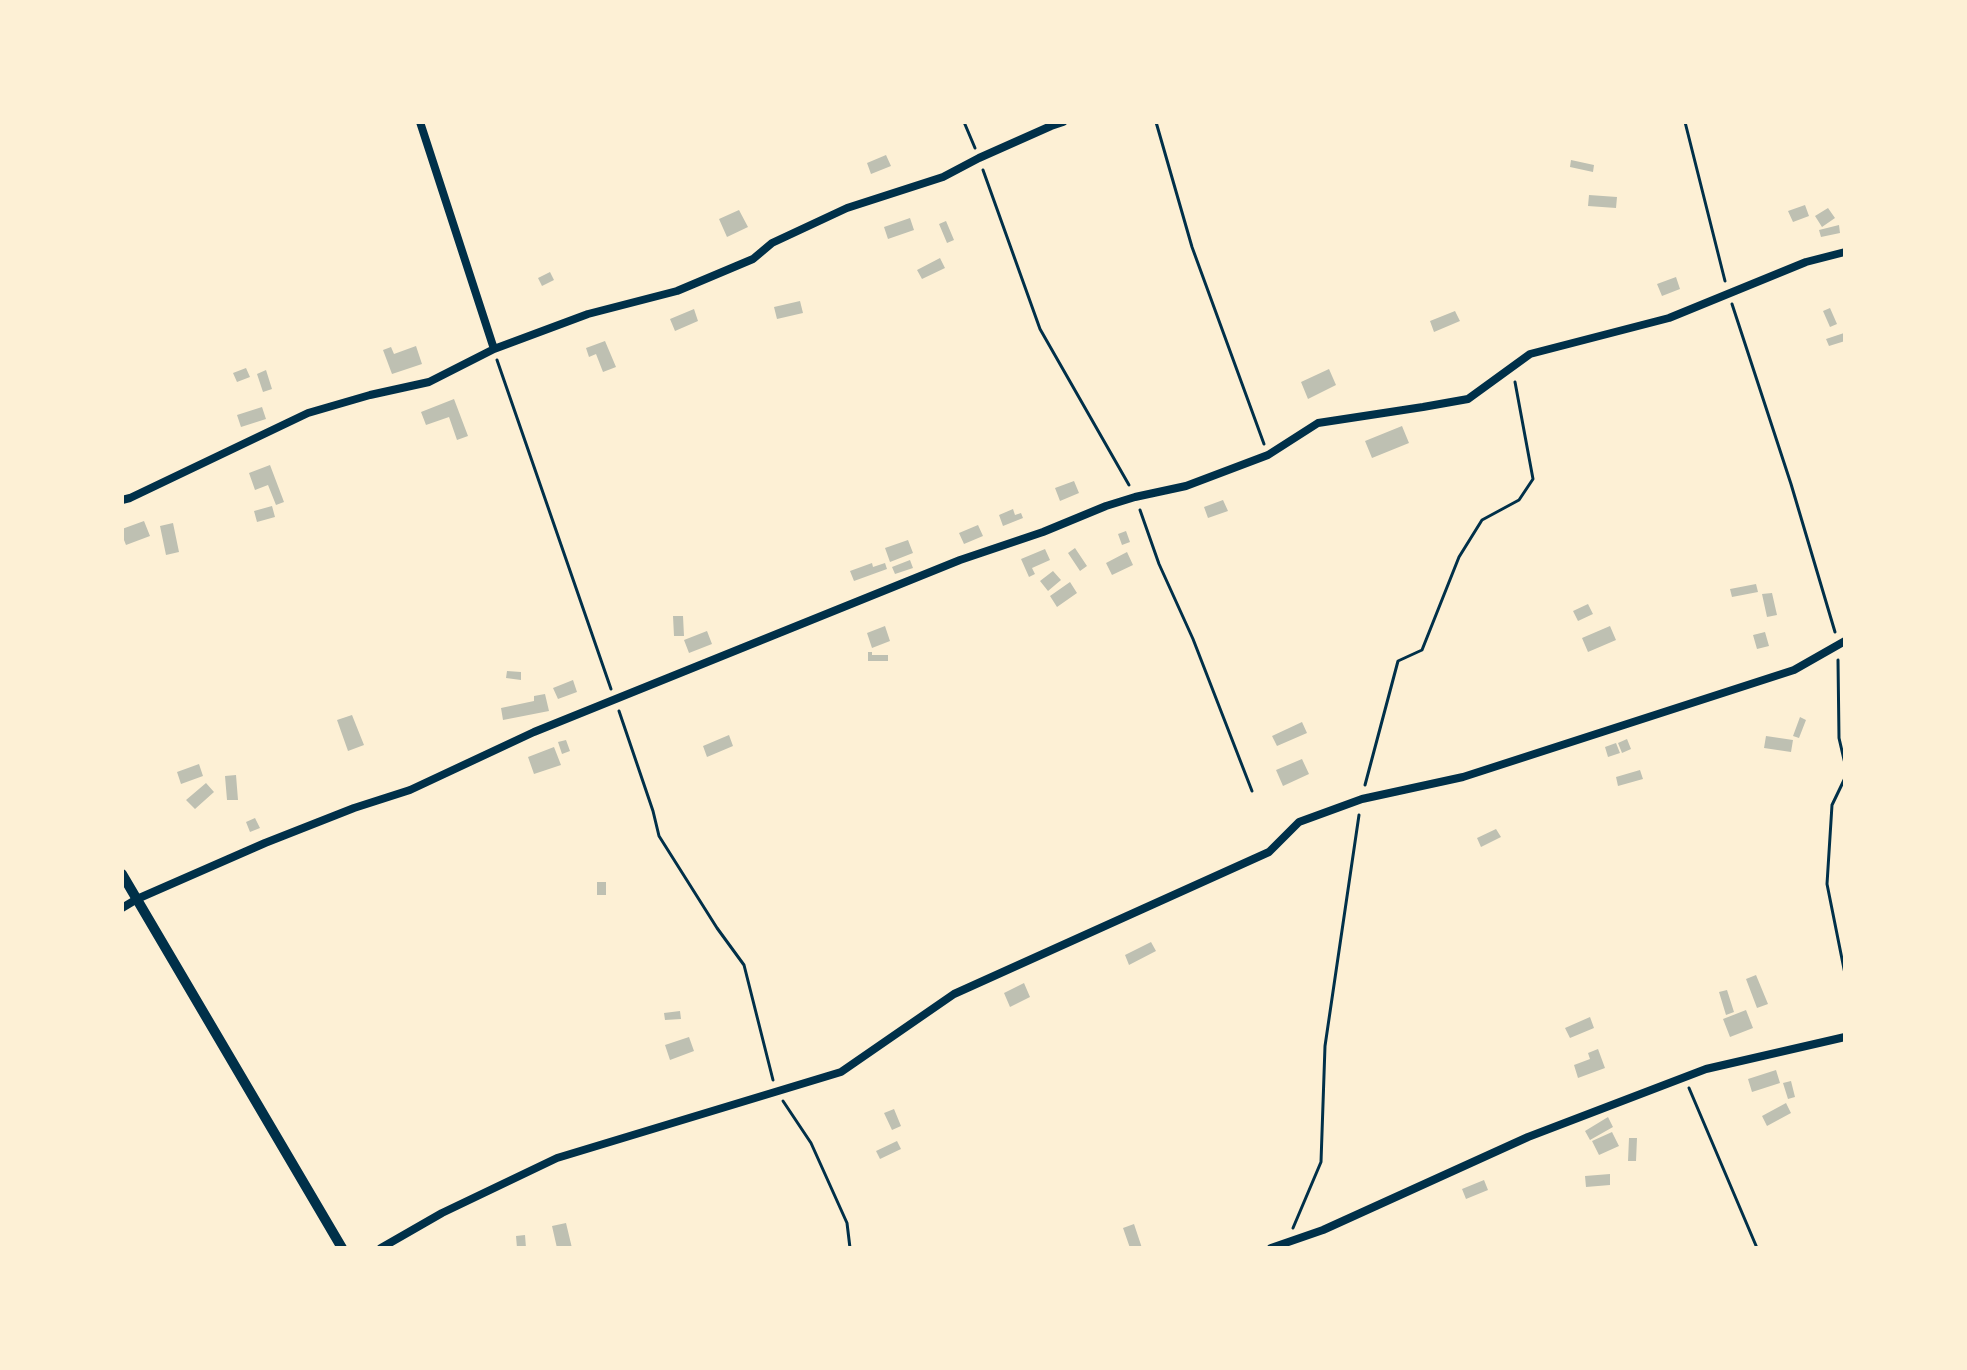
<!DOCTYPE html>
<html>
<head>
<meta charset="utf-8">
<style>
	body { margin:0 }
	#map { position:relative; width:1967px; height:1370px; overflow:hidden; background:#fdf0d5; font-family:Poppins,sans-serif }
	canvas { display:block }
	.frame { position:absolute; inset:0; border:124px solid #fdf0d5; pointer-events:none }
</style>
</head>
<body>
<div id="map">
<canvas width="1967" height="1370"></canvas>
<div class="frame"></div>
</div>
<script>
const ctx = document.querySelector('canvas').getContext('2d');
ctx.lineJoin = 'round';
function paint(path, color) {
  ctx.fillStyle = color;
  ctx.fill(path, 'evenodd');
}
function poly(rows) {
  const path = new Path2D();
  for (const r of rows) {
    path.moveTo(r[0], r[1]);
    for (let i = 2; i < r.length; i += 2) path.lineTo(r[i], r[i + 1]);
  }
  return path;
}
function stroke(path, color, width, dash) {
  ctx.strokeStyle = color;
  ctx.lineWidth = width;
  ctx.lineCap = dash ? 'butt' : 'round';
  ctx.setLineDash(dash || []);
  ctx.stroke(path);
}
paint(poly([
	[886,155,891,166,871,174,867,163],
	[1571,160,1594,165,1593,172,1570,167],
	[1589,195,1617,197,1616,208,1588,206],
	[1805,205,1809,216,1793,222,1788,211],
	[1828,208,1835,218,1822,227,1815,216],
	[739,210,748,227,727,237,719,219],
	[910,218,914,230,888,239,884,227],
	[946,221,954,240,947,243,939,224],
	[1839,225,1840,233,1821,237,1819,230],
	[940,258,945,268,922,279,917,270],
	[550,272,554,280,542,286,538,278],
	[1676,277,1680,289,1662,296,1657,284],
	[800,301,803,313,777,319,774,307],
	[1830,308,1837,324,1830,327,1823,311],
	[694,309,698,321,675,331,670,319],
	[1455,311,1460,321,1434,332,1430,321],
	[1844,333,1845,341,1829,346,1826,339],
	[605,341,616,367,603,372,596,354,589,357,586,348],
	[416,346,422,364,392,374,383,350,391,347,394,354],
	[246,368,250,377,237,382,233,373],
	[1329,369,1336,385,1308,399,1301,382],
	[266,370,272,389,263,392,257,374],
	[454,399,468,436,457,440,449,417,426,425,421,412],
	[262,407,266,419,241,427,237,415],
	[1402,426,1409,443,1372,458,1365,441],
	[270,465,284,502,276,505,268,485,255,490,249,473],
	[1074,481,1079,493,1060,501,1055,488],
	[1223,500,1228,511,1208,518,1204,507],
	[272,506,275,517,257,522,254,511],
	[1013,509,1015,515,1021,513,1023,518,1003,526,999,515],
	[144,521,150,536,126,545,122,535,122,529],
	[173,523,179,552,166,555,160,526],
	[978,525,983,536,964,544,959,533],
	[1126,531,1130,542,1122,545,1118,534],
	[908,540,913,553,890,562,885,548],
	[1075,548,1087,566,1080,571,1068,553],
	[1045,549,1050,560,1032,568,1035,574,1029,577,1021,559],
	[1127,552,1133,565,1112,575,1106,563],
	[910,560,913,568,895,574,892,567],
	[872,563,873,567,885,563,887,569,854,581,850,571],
	[1053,571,1061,580,1048,591,1040,581],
	[1070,582,1077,593,1057,607,1050,596],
	[1756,584,1758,592,1732,597,1730,589],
	[1772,593,1777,615,1767,617,1762,594],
	[1588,604,1593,614,1578,621,1573,611],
	[673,616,683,616,684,636,674,636],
	[885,626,890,641,872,648,867,633],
	[1610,626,1616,640,1588,652,1582,638],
	[707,631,712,644,689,653,684,640],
	[1765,632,1769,646,1757,649,1753,635],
	[868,652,872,652,872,655,888,655,888,661,868,661],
	[507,671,521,672,521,680,506,678],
	[573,680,577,692,558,699,553,688],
	[545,694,549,711,503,720,501,708,534,701,534,696],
	[352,715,364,745,348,751,337,720],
	[1800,717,1806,720,1799,738,1793,736],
	[1302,722,1307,733,1277,746,1272,736],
	[729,735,733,746,707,757,703,746],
	[1766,736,1793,740,1791,752,1764,748],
	[1627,739,1631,749,1622,753,1618,743],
	[566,740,570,751,562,754,558,742],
	[1616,743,1620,753,1608,757,1605,747],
	[554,747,561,765,534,774,528,757],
	[1302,759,1309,774,1283,786,1276,770],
	[199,764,203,776,181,784,177,772],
	[1640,770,1643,779,1618,786,1616,777],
	[236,775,238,800,227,800,225,776],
	[206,783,214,792,195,809,186,800],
	[255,818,260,828,250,832,246,822],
	[1496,829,1501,837,1481,847,1477,838],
	[597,882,606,882,606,895,597,895],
	[1151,942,1156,951,1129,965,1125,955],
	[1756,975,1768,1004,1757,1008,1746,979],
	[1024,983,1030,997,1010,1007,1004,993],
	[1727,990,1734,1012,1726,1015,1719,992],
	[1746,1010,1753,1028,1730,1037,1723,1019],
	[680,1011,681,1019,665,1020,664,1013],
	[1590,1017,1594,1028,1570,1038,1565,1028],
	[689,1037,694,1051,670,1060,665,1045],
	[1598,1049,1605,1068,1578,1078,1574,1065,1590,1059,1588,1053],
	[1776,1070,1780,1083,1752,1092,1748,1079],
	[1791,1081,1795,1097,1788,1099,1783,1083],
	[1786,1103,1791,1113,1767,1126,1762,1116],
	[894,1109,901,1126,892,1130,884,1113],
	[1608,1117,1613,1127,1590,1140,1585,1131],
	[1612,1132,1619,1146,1599,1155,1592,1141],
	[1629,1138,1637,1138,1636,1161,1628,1161],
	[897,1141,901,1149,880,1159,876,1151],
	[1610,1174,1610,1185,1586,1187,1585,1176],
	[1484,1180,1488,1190,1466,1199,1462,1189],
	[566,1223,572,1248,557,1248,552,1226],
	[1134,1224,1142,1248,1130,1248,1123,1228],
	[525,1235,526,1248,517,1248,516,1236]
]), '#bec0b2');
stroke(poly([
	[964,122,975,148],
	[1156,122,1192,247,1264,444],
	[1685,122,1725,281],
	[983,170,1040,329,1129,485],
	[1732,304,1791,484,1835,632],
	[497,360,611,689],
	[1140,510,1159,564,1193,639,1252,791],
	[1838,660,1839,738,1845,764],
	[619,711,653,811,659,836,717,928,744,965,773,1080],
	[1845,778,1832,805,1827,884,1845,974],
	[1365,785,1398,661,1422,650,1459,557,1482,520,1519,500,1533,479,1515,382],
	[1689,1088,1757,1248],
	[783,1101,811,1143,847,1223,850,1248],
	[1293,1228,1321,1162,1325,1046,1359,815]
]), '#003049', 3);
stroke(poly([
	[420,122,494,349],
	[122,500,130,498,308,413,370,395,429,382,494,349,588,314,677,291,753,259,772,243,847,208,943,177,979,158,1051,126,1063,122],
	[122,908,137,899,265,843,354,808,410,790,534,732,960,560,1043,532,1106,506,1135,497,1186,486,1268,455,1318,423,1423,407,1468,399,1530,354,1669,318,1806,262,1845,252],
	[381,1248,442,1213,557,1158,841,1072,954,994,1269,852,1299,822,1362,799,1463,777,1794,670,1845,641],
	[1271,1248,1323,1230,1528,1137,1706,1069,1845,1037]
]), '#003049', 8);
stroke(poly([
	[122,874,342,1248]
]), '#003049', 10);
</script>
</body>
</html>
